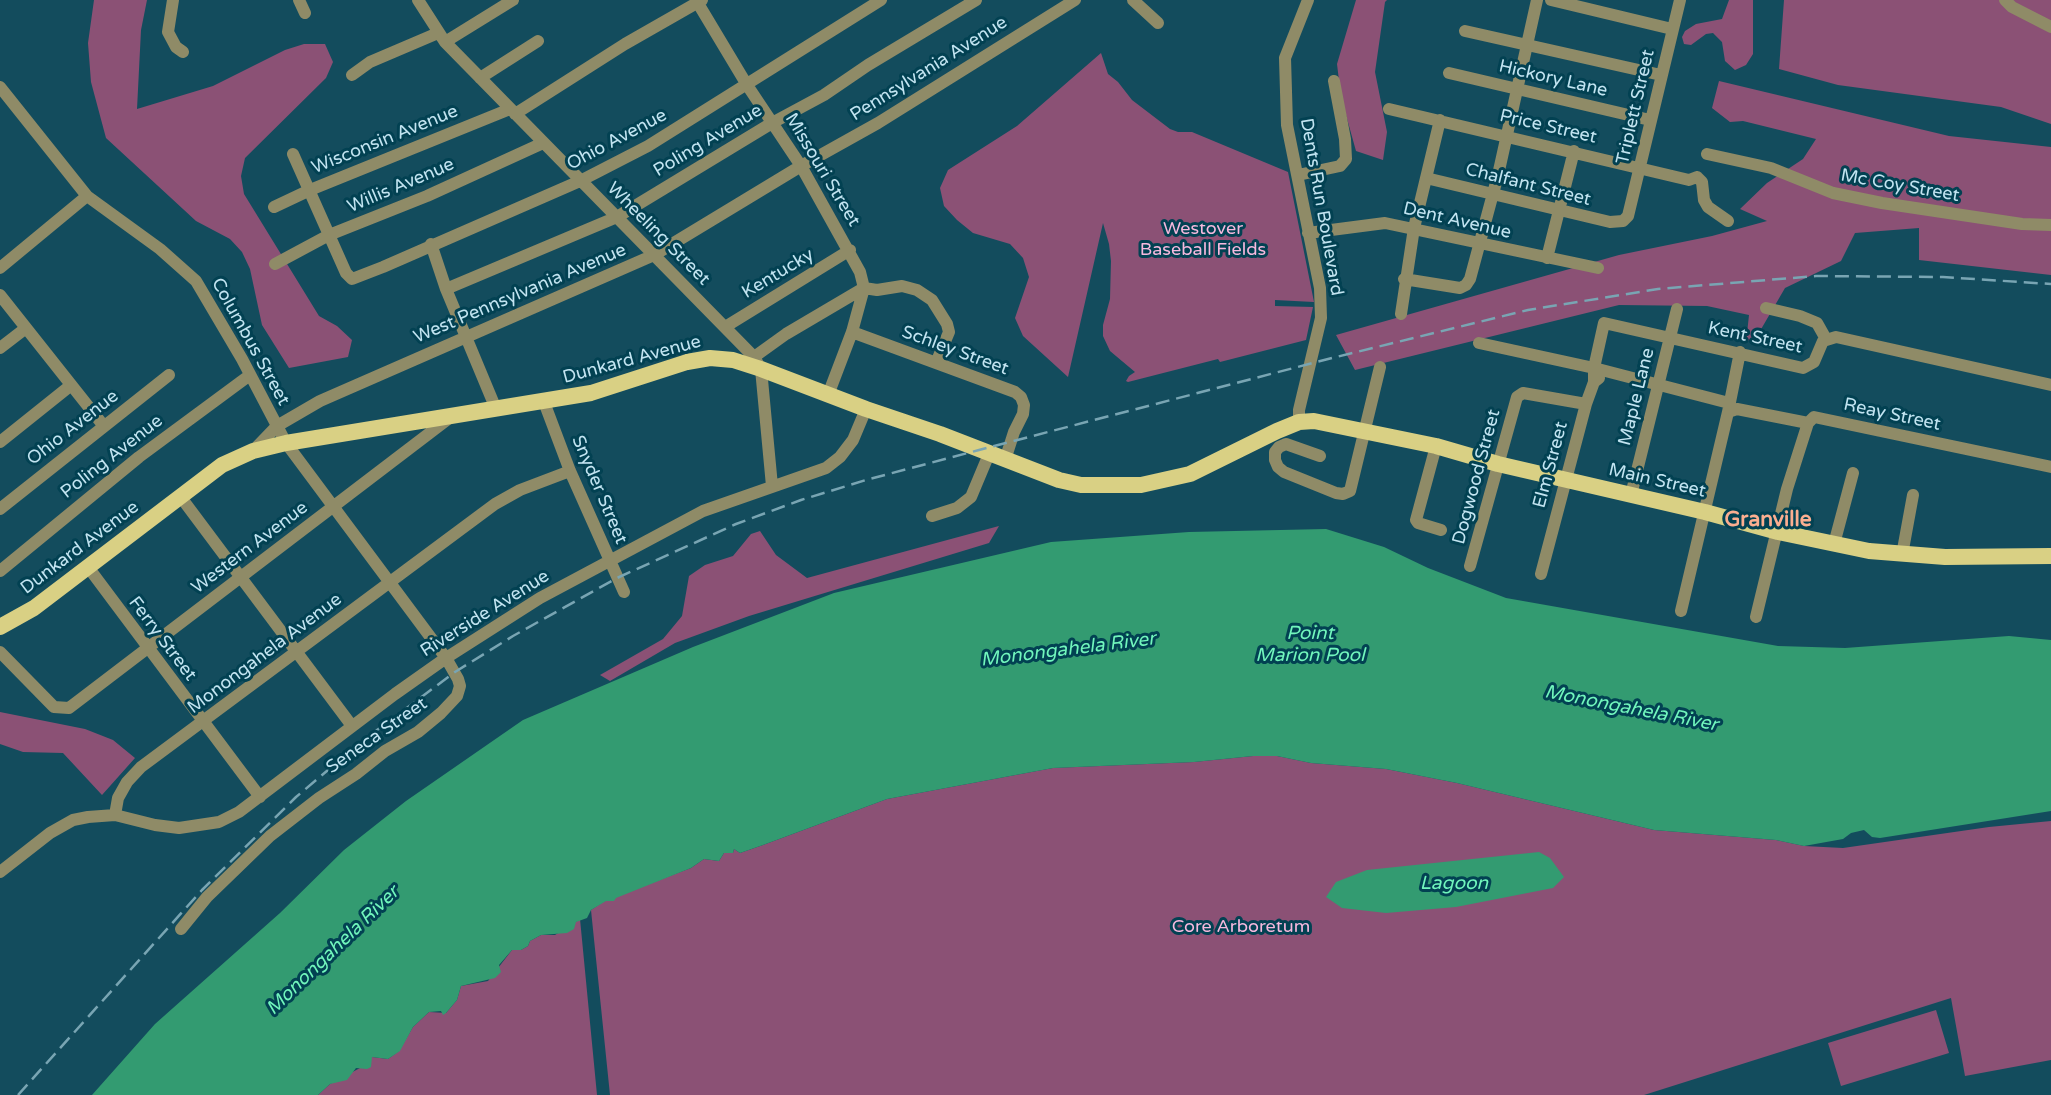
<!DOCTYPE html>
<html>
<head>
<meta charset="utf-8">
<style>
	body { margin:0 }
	canvas { display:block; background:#134c5d }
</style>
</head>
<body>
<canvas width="2051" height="1095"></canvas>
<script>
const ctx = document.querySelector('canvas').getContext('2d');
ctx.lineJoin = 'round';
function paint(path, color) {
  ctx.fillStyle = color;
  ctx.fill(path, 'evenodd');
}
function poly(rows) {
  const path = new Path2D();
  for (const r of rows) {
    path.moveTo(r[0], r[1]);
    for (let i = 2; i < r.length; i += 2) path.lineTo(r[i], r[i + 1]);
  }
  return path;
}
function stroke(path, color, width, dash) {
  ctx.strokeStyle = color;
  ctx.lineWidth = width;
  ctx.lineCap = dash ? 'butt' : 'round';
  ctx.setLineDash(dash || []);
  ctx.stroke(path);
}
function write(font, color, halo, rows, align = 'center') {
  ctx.font = font + ' "Varela Round",sans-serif';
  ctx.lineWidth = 6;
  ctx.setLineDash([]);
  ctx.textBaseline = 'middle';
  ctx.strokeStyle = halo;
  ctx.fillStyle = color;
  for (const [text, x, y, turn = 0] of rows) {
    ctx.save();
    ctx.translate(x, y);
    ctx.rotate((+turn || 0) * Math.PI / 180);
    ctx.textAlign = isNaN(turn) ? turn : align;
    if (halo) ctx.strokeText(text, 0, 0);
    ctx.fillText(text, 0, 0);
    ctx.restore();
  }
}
paint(poly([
	[94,0,147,0,141,30,137,109,213,86,285,50,304,44,325,44,333,62,326,78,245,158,241,176,244,194,319,316,337,326,352,340,348,357,289,368,262,325,250,269,242,252,230,239,196,221,106,138,91,82,88,43],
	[1356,0,1387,0,1385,2,1375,72,1387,132,1383,160,1356,151,1341,97,1337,64],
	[1729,0,1753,0,1753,54,1746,65,1735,70,1725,61,1722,42,1713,33,1706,34,1691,45,1684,44,1682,37,1685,31,1696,24,1722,19],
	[1784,0,2051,0,2051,124,2001,107,1838,85,1779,69],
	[1101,53,1108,74,1118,82,1132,100,1170,129,1178,132,1192,132,1288,172,1314,302,1275,300,1275,306,1313,307,1306,340,1220,362,1218,359,1128,382,1126,381,1129,376,1135,372,1110,351,1103,336,1103,325,1110,299,1111,261,1109,244,1103,223,1068,377,1023,336,1015,318,1029,277,1023,258,1010,244,973,233,957,220,944,206,940,188,948,170,1017,126],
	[1719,81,1949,136,2051,147,2051,275,1919,260,1919,228,1855,233,1841,261,1785,288,1760,331,1746,343,1749,315,1707,306,1619,305,1355,370,1336,335,1619,255,1712,236,1767,221,1740,209,1767,183,1803,159,1816,139,1743,121,1730,122,1712,108],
	[999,526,989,543,749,616,675,643,610,681,600,675,663,639,682,616,689,576,705,565,733,556,751,534,760,531,776,555,807,578],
	[0,712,85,729,113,740,135,758,102,795,63,753,23,752,0,744],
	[1253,756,1277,756,1311,763,1386,769,1457,783,1654,830,1776,840,1804,846,1843,848,1989,827,2051,821,2051,1060,1965,1076,1951,998,1644,1095,610,1095,591,910,606,900,691,868,704,859,719,861,724,853,733,853,734,849,740,853,763,845,887,799,1053,768,1194,762],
	[580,919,597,1095,318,1095,330,1084,360,1068,372,1057,388,1059,399,1051,413,1027,429,1012,446,1013,457,1000,461,986,488,981,512,950,521,950,528,946,530,941,541,935,555,935],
	[1936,1010,1949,1053,1841,1086,1828,1043]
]), '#8b5175');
paint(poly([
	[1326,529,1384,547,1428,568,1506,598,1778,646,1845,648,2009,636,2051,640,2051,811,1880,838,1872,837,1864,830,1851,833,1843,839,1804,846,1776,840,1654,830,1457,783,1386,769,1311,763,1277,756,1253,756,1194,762,1053,768,887,799,763,845,740,853,734,849,733,853,724,853,719,861,704,859,691,868,616,898,614,901,606,901,591,910,587,918,576,922,574,929,567,933,541,935,530,941,528,946,521,950,512,950,499,965,501,972,495,978,461,986,457,1000,446,1013,443,1015,441,1011,429,1012,413,1027,400,1051,388,1059,372,1057,371,1067,367,1069,356,1068,347,1080,330,1084,318,1095,92,1095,155,1024,280,913,344,850,406,801,523,720,693,647,834,593,1051,542,1189,532],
	[1539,852,1550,858,1564,877,1553,888,1456,907,1386,913,1342,908,1326,897,1336,882,1367,870]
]), '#339b71');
stroke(poly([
	[173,0,168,32,176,47,183,52],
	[299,0,305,13],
	[418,0,445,42,754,357,761,369,772,486],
	[696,0,747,85,801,166,860,272,864,288,852,332,828,395],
	[1133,0,1158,23],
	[1551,0,1672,29],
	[2005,0,2012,7,2051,27],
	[1465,31,1661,75],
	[445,42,513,0],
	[1449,73,1650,120],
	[352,75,370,62,438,33],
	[480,78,538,41],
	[0,87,87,196,160,249,196,281,242,359,286,443,446,658,458,679,460,686,457,696,441,713,418,732,385,751,356,774,319,798,270,836,207,897,181,929],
	[1389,109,1689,180,1697,177],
	[515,114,625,44,702,0],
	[293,154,346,273,352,279,383,267,580,181,648,146,881,0],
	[1707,154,1771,168,1833,193,1882,203,2022,224,2051,225],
	[1298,175,1340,166,1346,159,1345,139,1334,81],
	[1697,177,1702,182,1704,200,1708,207,1728,221],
	[1426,178,1610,222,1623,221,1628,216,1680,0],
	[274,207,310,190,510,109],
	[1308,233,1385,223,1598,268],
	[431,244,446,289,496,409],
	[1547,258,1574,151],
	[275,264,329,235,427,196,543,143],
	[0,268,87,196],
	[1404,279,1460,288,1466,285,1470,279,1498,175,1537,0],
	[446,289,617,217,772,123,824,95,868,65,976,0],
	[0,295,103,425],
	[1766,308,1800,316,1817,323,1826,339],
	[1401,314,1414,228,1440,120],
	[725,327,850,250],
	[852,332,1015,392,1021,397,1024,405,1023,414,1014,432,1005,460],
	[1479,343,1594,368,1729,403],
	[0,348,26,328],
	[754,357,786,334,864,288,877,290,902,286,917,290,932,300,947,324,949,332,936,363],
	[1594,382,1594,368,1604,323,1803,368,1814,362,1823,341,1836,337,2051,385],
	[544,402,570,471,624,592],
	[1728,412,1737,409,1808,423,1814,417,2051,467],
	[1299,422,1299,410,1321,318,1320,288,1287,125,1285,58,1308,0],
	[0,442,70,386],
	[1436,446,1416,520,1418,523,1441,530],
	[253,451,277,426,320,401,654,255,801,166,878,123,1075,0],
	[1320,456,1286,444,1279,447,1275,452,1275,460,1278,467,1284,472,1336,493,1343,494,1350,491,1380,367],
	[1631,495,1677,309],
	[180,496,352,726],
	[0,509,169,375],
	[932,516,957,508,971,497,989,454],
	[1834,544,1853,473],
	[1902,555,1913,495],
	[1470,566,1517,397,1523,393,1586,404],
	[88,567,260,797],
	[0,571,139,457,250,375],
	[1541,574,1586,404,1594,382,1599,378],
	[1681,611,1728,412,1740,352],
	[1756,617,1787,489,1808,423],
	[0,652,54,707,69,708,452,416],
	[115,815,118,798,127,782,141,767,495,504,520,490,570,471],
	[0,872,50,833,73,820,88,817,115,815,155,825,179,828,219,822,239,812,395,694,446,658,540,598,703,511,826,468,840,457,853,440,866,409]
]), '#8f8b67', 12);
stroke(poly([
	[0,627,34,608,222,465,253,451,286,443,591,393,687,362,710,358,733,360,761,369,866,409,940,434,1059,480,1081,485,1141,485,1190,474,1277,431,1299,422,1314,421,1436,446,1498,464,1705,512,1778,532,1869,551,1945,557,2051,556]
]), '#d9d084', 16);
stroke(poly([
	[18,1095,202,890,296,797,365,739,455,672,513,636,617,578,736,524,801,500,866,480,979,450,1332,358,1528,310,1658,289,1816,276,1943,277,2051,284]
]), '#79a5b3', 2.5, [14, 7]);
write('18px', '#c2e4f1', '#024152', [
	["Pennsylvania Avenue",929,69,-32],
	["Hickory Lane",1553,79,13],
	["Triplett Street",1636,107,-77],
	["Price Street",1548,127,13],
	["Wisconsin Avenue",385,140,-22],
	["Ohio Avenue",617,140,-28],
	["Poling Avenue",708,141,-31],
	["Missouri Street",822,170,59],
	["Chalfant Street",1528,185,14],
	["Willis Avenue",401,186,-23],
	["Mc Coy Street",1900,186,10],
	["Dents Run Boulevard",1321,207,80],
	["Dent Avenue",1457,221,13],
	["Wheeling Street",658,234,45],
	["Kentucky",778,274,-31],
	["West Pennsylvania Avenue",520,294,-23],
	["Kent Street",1755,338,12],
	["Columbus Street",250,342,61],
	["Schley Street",955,351,20],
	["Dunkard Avenue",632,360,-15],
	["Maple Lane",1637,397,-76],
	["Reay Street",1892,415,12],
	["Ohio Avenue",73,428,-38],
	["Poling Avenue",112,457,-38],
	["Elm Street",1551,465,-75],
	["Dogwood Street",1477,477,-75],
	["Main Street",1657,481,13],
	["Snyder Street",599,490,67],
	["Dunkard Avenue",80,548,-37],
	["Western Avenue",250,548,-37],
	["Riverside Avenue",485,614,-32],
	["Ferry Street",162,639,53],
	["Monongahela Avenue",265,654,-37],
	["Seneca Street",377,736,-35]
]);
write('18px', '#f7b9de', '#024152', [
	["Westover",1203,229],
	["Baseball Fields",1203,250],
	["Core Arboretum",1241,927]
]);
write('italic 19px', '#71f6bc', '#024152', [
	["Point",1310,634],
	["Marion Pool",1310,656],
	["Monongahela River",1068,650,-7],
	["Monongahela River",1631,709,11],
	["Lagoon",1454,884],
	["Monongahela River",333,951,-44]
]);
write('bold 21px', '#fbae90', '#024152', [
	["Granville",1768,520]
]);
</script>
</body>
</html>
